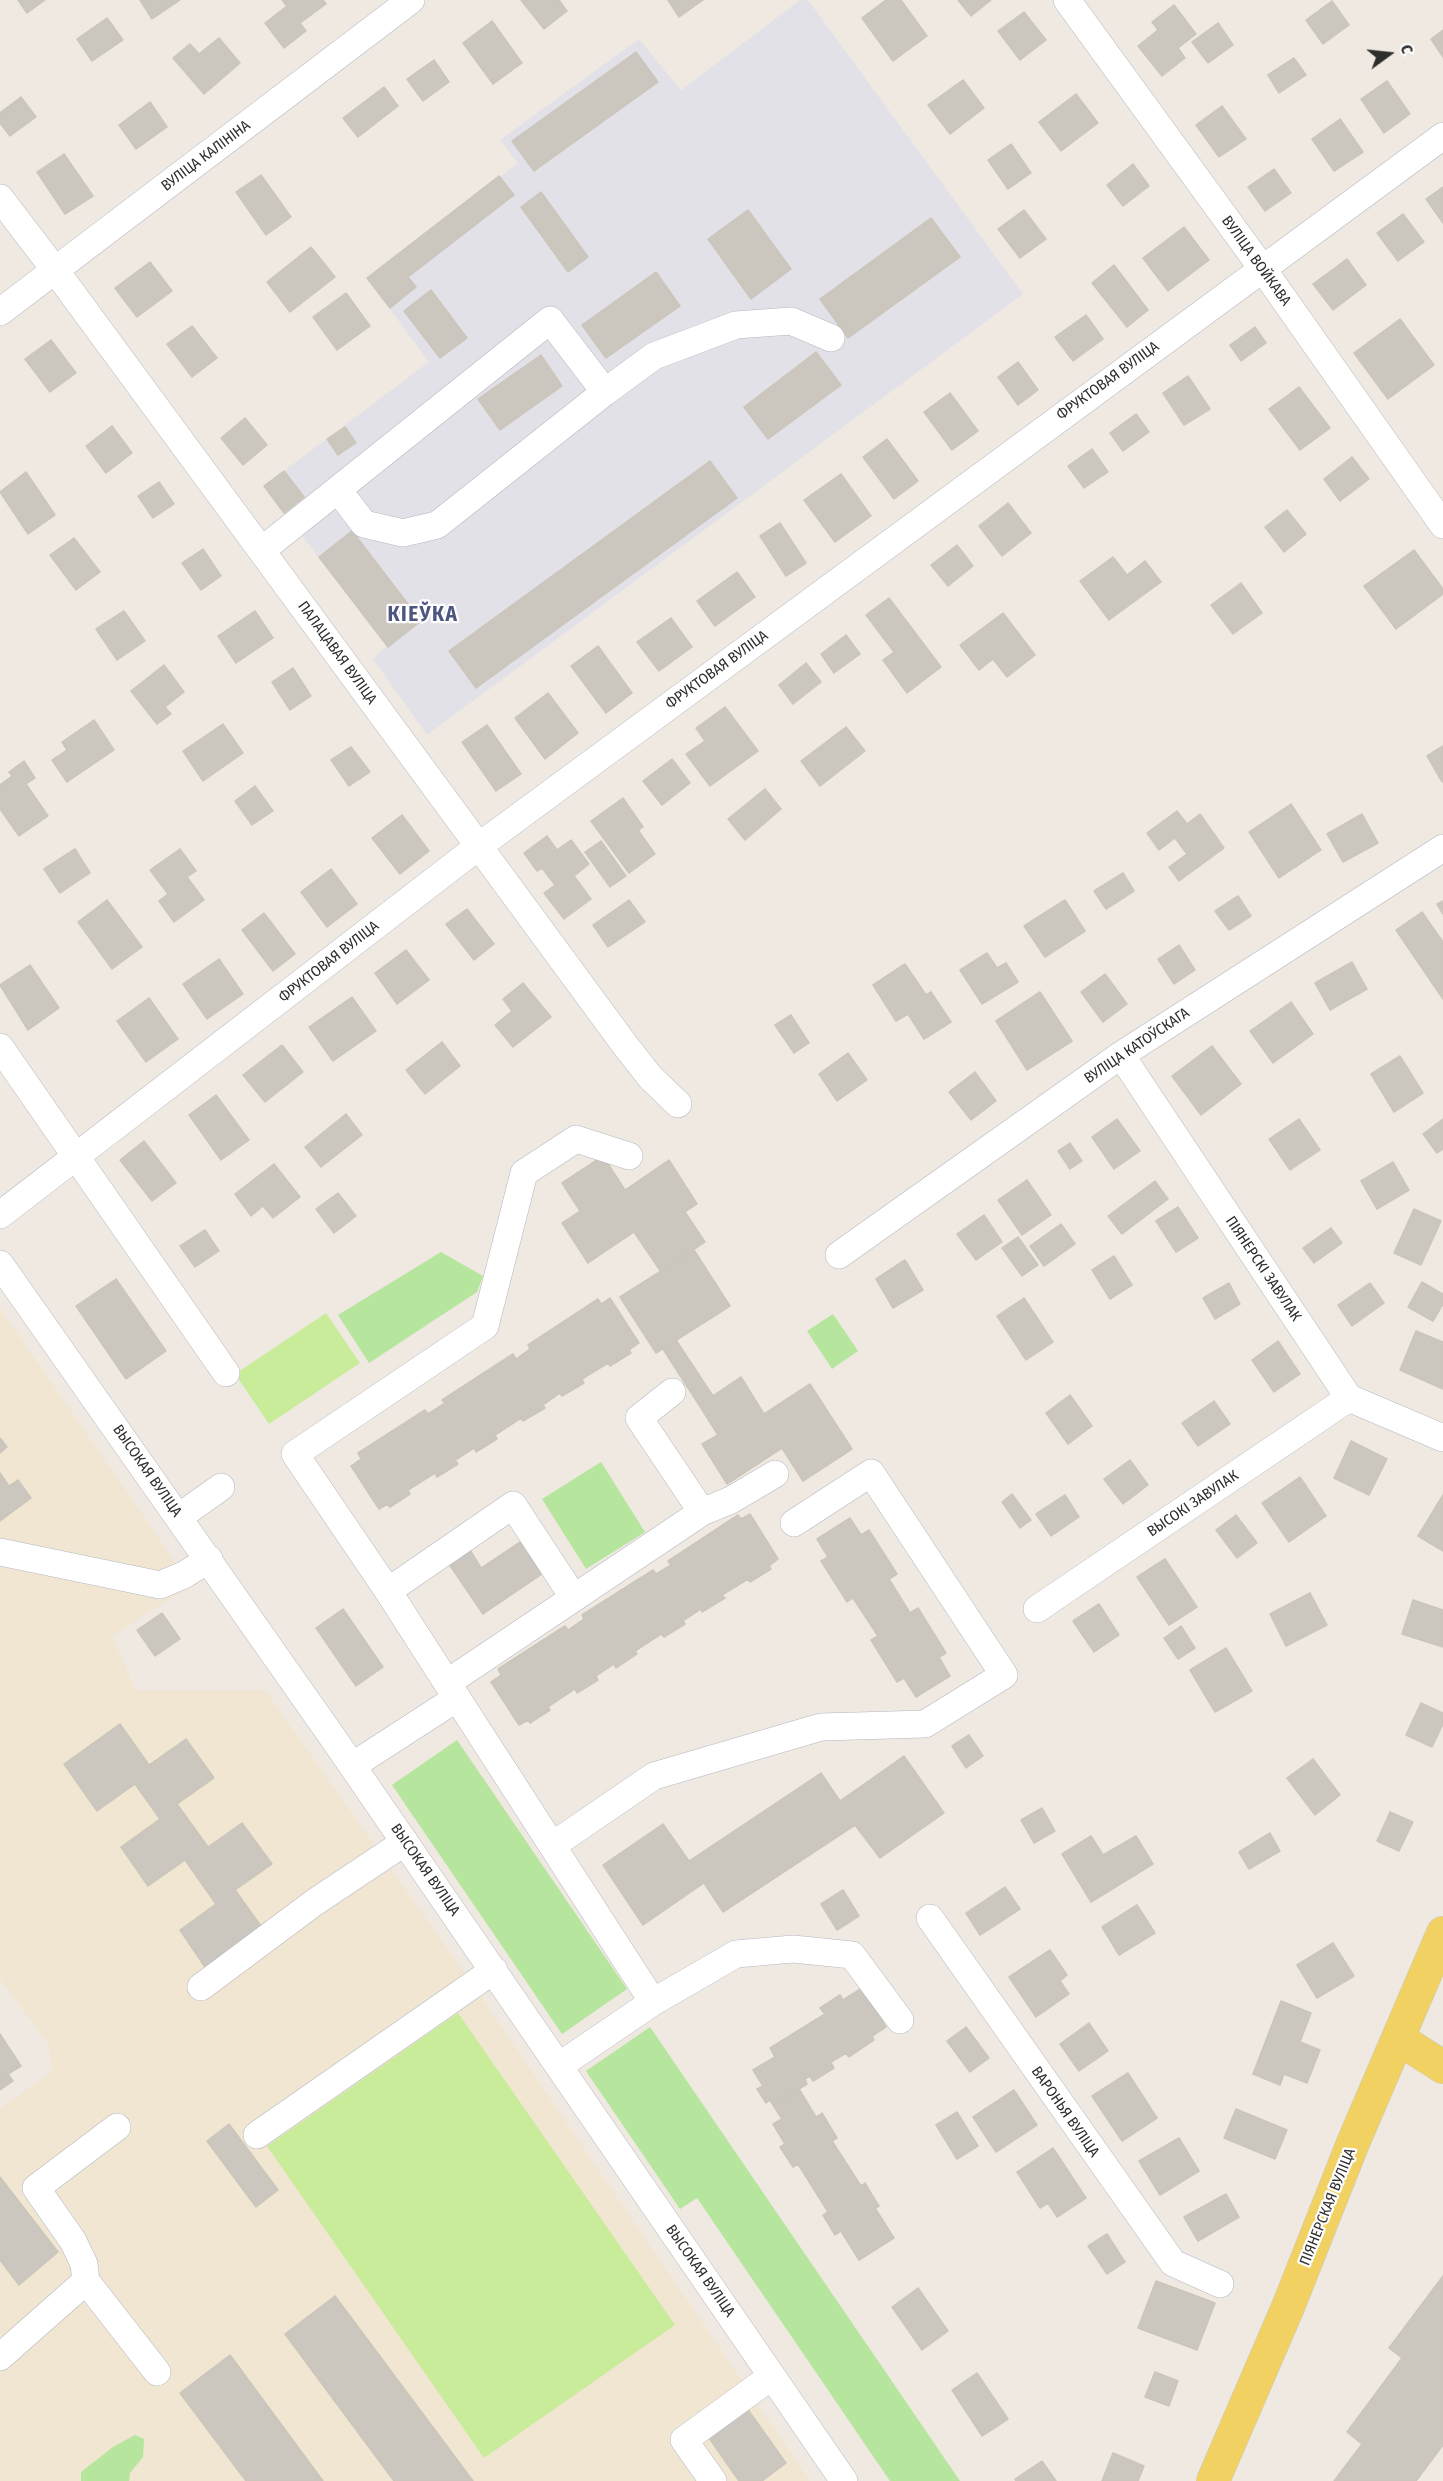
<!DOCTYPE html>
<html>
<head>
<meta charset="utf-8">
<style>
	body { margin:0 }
	#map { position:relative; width:1443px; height:2481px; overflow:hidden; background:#efe9e1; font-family:"Fira Sans Condensed",sans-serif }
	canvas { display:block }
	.north { position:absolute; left:1359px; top:24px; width:60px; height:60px; -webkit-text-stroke:4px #fff; paint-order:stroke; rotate:75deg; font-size:16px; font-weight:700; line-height:24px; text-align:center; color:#2e2e2e }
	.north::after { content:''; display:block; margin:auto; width:21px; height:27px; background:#2e2e2e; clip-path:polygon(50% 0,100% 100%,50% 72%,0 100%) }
</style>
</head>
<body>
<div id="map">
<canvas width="1443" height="2481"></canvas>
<div class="north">С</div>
</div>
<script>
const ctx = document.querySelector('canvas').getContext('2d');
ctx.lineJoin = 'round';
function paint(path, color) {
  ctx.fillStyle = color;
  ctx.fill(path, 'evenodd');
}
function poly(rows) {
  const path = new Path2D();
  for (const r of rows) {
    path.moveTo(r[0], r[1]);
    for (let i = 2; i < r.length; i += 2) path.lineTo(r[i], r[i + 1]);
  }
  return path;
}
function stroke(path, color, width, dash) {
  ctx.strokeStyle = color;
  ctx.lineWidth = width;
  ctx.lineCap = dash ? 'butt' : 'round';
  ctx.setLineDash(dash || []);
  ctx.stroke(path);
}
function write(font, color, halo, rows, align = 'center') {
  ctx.font = font + ' "Fira Sans Condensed",sans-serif';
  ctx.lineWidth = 4.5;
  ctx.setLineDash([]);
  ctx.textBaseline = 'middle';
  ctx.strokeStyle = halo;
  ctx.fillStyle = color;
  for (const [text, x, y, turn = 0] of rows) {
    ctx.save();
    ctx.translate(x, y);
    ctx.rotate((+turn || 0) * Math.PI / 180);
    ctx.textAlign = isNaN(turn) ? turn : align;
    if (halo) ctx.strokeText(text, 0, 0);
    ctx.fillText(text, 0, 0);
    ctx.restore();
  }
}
paint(poly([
	[800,0,808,0,1023,294,427,735,373,659,387,646,264,486,429,362,367,278,518,163,500,140,639,39,681,90]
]), '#e3e1e8');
paint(poly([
	[0,1308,191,1585,112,1636,136,1690,265,1690,473,1985,810,2481,0,2481,0,2108,52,2072,49,2045,0,1979]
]), '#f0e6d1');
paint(poly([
	[441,1252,483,1276,477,1292,369,1363,338,1315],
	[833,1314,858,1351,832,1369,807,1331],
	[601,1462,645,1532,586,1569,542,1499],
	[457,1740,627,1989,562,2034,392,1785],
	[650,2027,960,2481,890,2481,697,2198,680,2209,586,2071],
	[135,2435,144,2439,143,2457,130,2473,129,2481,81,2481,81,2472,113,2447]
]), '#b6e59e');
paint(poly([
	[326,1313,360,1363,269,1424,235,1374],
	[458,2013,675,2325,484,2458,267,2146]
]), '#c9ec9a');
const building = poly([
	[18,0,45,0,27,13,18,0],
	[140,0,180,0,152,19,140,0],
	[282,0,323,0,326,4,300,23,306,31,284,48,265,23,287,6,282,0],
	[521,0,559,0,567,11,544,29,521,0],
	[668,0,703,0,679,17,668,0],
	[886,0,901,0,927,36,893,61,862,18,886,0],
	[958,0,991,0,971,16,958,0],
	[1332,1,1349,25,1323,44,1306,20,1332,1],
	[1174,5,1196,34,1178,48,1185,58,1162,76,1138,46,1158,30,1152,22,1174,5],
	[1024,12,1046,40,1020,60,998,31,1024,12],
	[107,18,123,40,92,61,77,39,107,18],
	[492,21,522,63,493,84,463,43,492,21],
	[1218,23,1233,45,1208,63,1192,42,1218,23],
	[1443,30,1443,57,1431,39,1443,30],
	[219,38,240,63,204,94,173,58,190,44,199,54,219,38],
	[636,52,658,82,534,171,512,141,636,52],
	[1294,58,1306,75,1279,93,1268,75,1294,58],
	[434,60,449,82,423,101,407,79,434,60],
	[963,80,984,108,950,134,928,105,963,80],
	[1387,81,1410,114,1384,133,1361,99,1387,81],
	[384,87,398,106,358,137,343,118,384,87],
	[1076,94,1098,123,1061,151,1039,122,1076,94],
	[21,97,36,117,10,136,0,123,0,113,21,97],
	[150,102,167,127,136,149,119,125,150,102],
	[1222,106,1246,139,1219,157,1196,125,1222,106],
	[1340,119,1363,152,1334,171,1312,139,1340,119],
	[1011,144,1031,173,1008,189,988,160,1011,144],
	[64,154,93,196,65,214,37,172,64,154],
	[1133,164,1149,186,1123,206,1107,185,1133,164],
	[1274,169,1291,193,1265,211,1248,187,1274,169],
	[261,175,291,217,266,235,236,192,261,175],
	[499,176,514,195,408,277,416,287,390,308,367,278,499,176],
	[1443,187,1443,223,1426,199,1443,187],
	[541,192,588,257,568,272,521,207,541,192],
	[748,210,791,269,751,299,708,239,748,210],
	[1024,210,1046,239,1020,258,998,229,1024,210],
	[1403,214,1424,242,1398,261,1377,233,1403,214],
	[931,218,960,257,848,338,820,299,931,218],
	[1184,227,1209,260,1168,291,1143,258,1184,227],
	[311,247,335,277,290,312,267,282,311,247],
	[1347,259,1366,285,1333,310,1313,284,1347,259],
	[150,262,172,291,137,317,115,288,150,262],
	[1114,265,1148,310,1127,327,1092,283,1114,265],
	[656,272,680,306,606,358,582,325,656,272],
	[431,290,467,338,440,358,404,311,431,290],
	[346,293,370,326,337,350,313,317,346,293],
	[1086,315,1103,339,1073,361,1055,337,1086,315],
	[1400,319,1434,365,1388,399,1354,353,1400,319],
	[192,326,217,358,192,377,167,344,192,326],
	[1255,327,1266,343,1241,361,1230,345,1255,327],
	[51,340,76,373,50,392,25,359,51,340],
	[816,352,841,385,768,439,744,407,816,352],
	[541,355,562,386,500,430,478,399,541,355],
	[1018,362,1038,390,1018,405,998,377,1018,362],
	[1188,376,1210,409,1184,425,1163,393,1188,376],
	[1299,387,1330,428,1300,450,1269,409,1299,387],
	[950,393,978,431,952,450,924,412,950,393],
	[1136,414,1149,432,1123,451,1110,433,1136,414],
	[245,418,267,445,243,465,221,438,245,418],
	[112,426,132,453,106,473,86,446,112,426],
	[345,427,356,443,338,455,327,439,345,427],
	[887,439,918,481,894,499,863,457,887,439],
	[1092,449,1108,472,1084,488,1068,466,1092,449],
	[1352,457,1369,479,1340,501,1324,479,1352,457],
	[710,461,737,498,476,688,449,651,710,461],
	[284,471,304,497,284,513,264,486,284,471],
	[26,472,55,515,28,534,0,492,26,472],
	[841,474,871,516,835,542,804,500,841,474],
	[159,482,174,504,153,518,138,496,159,482],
	[1008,503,1031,533,1002,556,979,526,1008,503],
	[1287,510,1306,534,1284,552,1265,527,1287,510],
	[780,523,806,563,786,576,760,536,780,523],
	[352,531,421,621,388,647,319,557,352,531],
	[74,538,100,572,76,590,50,555,74,538],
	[957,545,973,566,948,586,931,565,957,545],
	[203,549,221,576,201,590,182,563,203,549],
	[1414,550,1443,589,1443,594,1396,629,1364,586,1414,550],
	[1113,557,1127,575,1145,561,1161,582,1109,620,1080,581,1113,557],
	[737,572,755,597,715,626,697,601,737,572],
	[1241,583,1262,613,1233,634,1211,605,1241,583],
	[889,598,941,667,907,693,883,660,894,652,866,615,889,598],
	[124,611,145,641,117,660,96,629,124,611],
	[255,611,273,638,236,663,218,636,255,611],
	[1003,613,1035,655,1007,677,993,659,979,670,960,645,1003,613],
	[671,618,692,647,659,671,637,642,671,618],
	[846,635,860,654,834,673,821,654,846,635],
	[598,646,632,693,606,713,571,666,598,646],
	[806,663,821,682,793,704,779,685,806,663],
	[164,665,184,692,165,707,171,714,157,724,131,691,164,665],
	[293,668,311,696,290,710,272,682,293,668],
	[548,693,578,733,545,759,515,718,548,693],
	[725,707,758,751,710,786,686,754,705,741,696,728,725,707],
	[94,720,114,750,67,782,52,760,67,750,62,742,94,720],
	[223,724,243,753,203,781,183,751,223,724],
	[487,725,521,774,496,791,462,742,487,725],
	[846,727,865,751,820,786,801,761,846,727],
	[1443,746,1443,781,1442,782,1427,756,1443,746],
	[351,747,370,772,349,786,331,760,351,747],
	[672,759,690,783,662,805,643,781,672,759],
	[24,761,35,778,26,784,48,816,19,836,0,809,0,785,12,776,9,772,24,761],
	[255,786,273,811,252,825,235,801,255,786],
	[765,789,781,809,745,840,728,819,765,789],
	[623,798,643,827,638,830,655,854,629,873,591,821,623,798],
	[1291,804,1321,850,1279,878,1249,832,1291,804],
	[1177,811,1187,824,1200,814,1224,848,1179,881,1169,867,1187,854,1175,838,1159,850,1147,833,1177,811],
	[1362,814,1378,843,1343,862,1327,834,1362,814],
	[402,815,429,851,400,874,372,838,402,815],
	[547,836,557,850,571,840,589,864,574,876,591,899,564,919,544,893,555,885,542,868,537,871,524,853,547,836],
	[601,841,626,876,610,887,585,852,601,841],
	[75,849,90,873,60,893,44,869,75,849],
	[180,849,196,871,187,877,204,900,174,922,159,901,168,894,150,870,180,849],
	[331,869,357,904,327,927,301,892,331,869],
	[1123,873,1134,891,1106,909,1094,891,1123,873],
	[1238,896,1251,916,1229,930,1215,911,1238,896],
	[107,900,142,947,112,969,78,922,107,900],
	[629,900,645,922,608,947,593,925,629,900],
	[1065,900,1085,931,1045,957,1024,926,1065,900],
	[1443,901,1443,914,1437,904,1443,901],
	[467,909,494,944,474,960,446,924,467,909],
	[1422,912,1443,942,1443,999,1396,930,1422,912],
	[264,913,295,954,273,971,242,930,264,913],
	[1179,945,1195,970,1174,984,1158,959,1179,945],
	[406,950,429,980,397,1004,375,973,406,950],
	[987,953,997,968,1006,963,1018,982,982,1004,960,970,987,953],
	[219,959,243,994,207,1019,183,984,219,959],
	[1352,962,1367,989,1330,1010,1315,983,1352,962],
	[905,964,926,995,931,992,951,1022,924,1039,908,1014,896,1021,873,985,905,964],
	[30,965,59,1008,28,1030,0,985,30,965],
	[1105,974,1127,1004,1103,1022,1081,992,1105,974],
	[523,983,551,1017,513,1047,495,1025,512,1011,503,999,523,983],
	[1040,992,1072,1041,1027,1070,996,1021,1040,992],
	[352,997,376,1031,333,1061,309,1027,352,997],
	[149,998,178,1039,146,1062,117,1021,149,998],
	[1291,1002,1313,1034,1273,1063,1250,1031,1291,1002],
	[791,1015,809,1043,794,1053,775,1025,791,1015],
	[442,1042,460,1066,425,1094,406,1070,442,1042],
	[282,1045,303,1072,265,1102,243,1075,282,1045],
	[1212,1046,1241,1084,1201,1115,1172,1076,1212,1046],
	[848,1053,867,1080,837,1101,819,1074,848,1053],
	[1400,1056,1423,1093,1394,1112,1371,1074,1400,1056],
	[975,1072,996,1101,971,1120,949,1092,975,1072],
	[216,1095,249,1140,221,1160,189,1115,216,1095],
	[346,1114,362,1135,321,1167,305,1147,346,1114],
	[1117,1119,1140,1151,1114,1169,1092,1137,1117,1119],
	[1299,1119,1320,1150,1290,1170,1269,1139,1299,1119],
	[1443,1119,1443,1149,1437,1153,1423,1134,1443,1119],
	[144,1141,176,1183,152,1201,120,1160,144,1141],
	[1070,1143,1082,1161,1070,1169,1058,1151,1070,1143],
	[603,1156,625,1190,669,1160,697,1204,685,1212,705,1242,661,1272,634,1232,588,1263,562,1223,580,1211,562,1183,603,1156],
	[1393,1162,1409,1190,1377,1209,1361,1181,1393,1162],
	[274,1164,300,1197,273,1218,263,1206,251,1216,235,1194,274,1164],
	[1027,1180,1051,1215,1022,1235,998,1200,1027,1180],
	[1155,1181,1168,1199,1122,1234,1108,1216,1155,1181],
	[338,1193,356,1216,334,1233,316,1209,338,1193],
	[1178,1207,1198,1238,1176,1252,1156,1221,1178,1207],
	[1414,1209,1441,1221,1421,1265,1394,1253,1414,1209],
	[984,1215,1002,1242,976,1260,957,1234,984,1215],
	[1061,1224,1075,1244,1044,1266,1030,1246,1061,1224],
	[1331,1228,1342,1243,1314,1263,1303,1248,1331,1228],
	[205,1230,219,1251,195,1267,180,1246,205,1230],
	[1018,1237,1038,1265,1022,1276,1002,1248,1018,1237],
	[694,1250,730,1306,656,1353,620,1297,694,1250],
	[1114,1256,1132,1285,1110,1299,1092,1270,1114,1256],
	[905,1260,923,1290,893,1308,876,1279,905,1260],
	[116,1279,166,1351,126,1379,76,1306,116,1279],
	[1422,1282,1443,1294,1443,1304,1433,1321,1408,1307,1422,1282],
	[1229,1283,1240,1304,1215,1319,1203,1298,1229,1283],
	[1370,1283,1384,1303,1352,1326,1338,1305,1370,1283],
	[610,1298,639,1343,629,1350,631,1353,610,1366,608,1363,582,1379,584,1383,562,1396,560,1393,543,1405,545,1408,523,1421,521,1418,495,1435,497,1439,476,1452,474,1448,455,1460,458,1464,437,1477,435,1473,408,1490,410,1494,390,1507,387,1504,379,1509,351,1466,361,1459,358,1453,425,1410,428,1414,445,1403,442,1400,513,1354,516,1359,530,1349,528,1345,598,1299,601,1304,610,1298],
	[1024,1298,1053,1342,1026,1360,997,1316,1024,1298],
	[1416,1331,1443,1342,1443,1389,1400,1370,1416,1331],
	[676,1340,713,1396,699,1405,663,1349,676,1340],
	[1278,1341,1300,1374,1274,1392,1252,1360,1278,1341],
	[741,1377,764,1414,810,1384,852,1449,803,1481,782,1448,727,1484,702,1444,718,1435,699,1405,741,1377],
	[1070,1395,1092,1426,1068,1444,1046,1413,1070,1395],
	[1214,1401,1230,1424,1198,1446,1182,1423,1214,1401],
	[0,1438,7,1447,0,1453,0,1438],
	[1351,1441,1387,1459,1369,1495,1334,1478,1351,1441],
	[1130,1460,1148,1485,1123,1504,1104,1479,1130,1460],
	[0,1473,9,1486,18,1480,31,1498,0,1521,0,1473],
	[1300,1477,1326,1516,1289,1542,1262,1503,1300,1477],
	[1012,1494,1031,1520,1020,1528,1002,1502,1012,1494],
	[1065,1495,1079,1517,1051,1536,1036,1514,1065,1495],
	[1443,1495,1443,1551,1418,1536,1443,1495],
	[750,1514,778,1559,769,1566,771,1569,750,1582,748,1579,722,1595,725,1598,702,1612,701,1609,683,1621,685,1624,664,1637,661,1634,635,1651,637,1654,616,1668,614,1664,596,1676,598,1680,577,1693,575,1689,548,1707,550,1710,530,1723,528,1720,519,1725,491,1682,501,1675,498,1669,565,1626,568,1630,584,1619,582,1615,653,1570,656,1574,671,1565,668,1561,738,1515,741,1519,750,1514],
	[1236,1515,1257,1543,1237,1558,1216,1530,1236,1515],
	[850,1518,861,1535,869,1530,897,1574,889,1579,910,1613,918,1608,946,1653,939,1657,950,1676,916,1697,904,1678,897,1682,871,1640,878,1636,853,1598,847,1602,821,1561,828,1557,817,1539,850,1518],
	[520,1542,542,1574,483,1614,449,1564,470,1550,481,1568,520,1542],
	[1165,1559,1197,1607,1169,1625,1137,1577,1165,1559],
	[1310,1593,1327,1625,1286,1646,1270,1614,1310,1593],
	[1413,1600,1443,1610,1443,1647,1402,1634,1413,1600],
	[1099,1604,1119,1635,1094,1652,1073,1621,1099,1604],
	[343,1609,383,1667,356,1686,316,1628,343,1609],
	[162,1613,180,1639,155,1656,137,1630,162,1613],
	[1181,1626,1195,1648,1178,1659,1164,1638,1181,1626],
	[1226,1648,1252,1691,1215,1712,1190,1670,1226,1648],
	[1421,1703,1443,1713,1443,1724,1432,1747,1406,1735,1421,1703],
	[120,1724,149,1765,186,1739,214,1778,177,1804,208,1847,242,1823,272,1864,235,1890,266,1933,209,1973,180,1930,216,1904,185,1860,148,1886,121,1847,160,1819,135,1784,97,1811,64,1764,120,1724],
	[969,1735,983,1756,966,1768,952,1746,969,1735],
	[904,1756,944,1813,880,1858,855,1825,723,1912,704,1883,643,1925,603,1865,663,1824,689,1861,821,1773,840,1801,904,1756],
	[1313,1759,1340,1795,1315,1815,1287,1778,1313,1759],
	[1042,1808,1055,1831,1034,1843,1021,1820,1042,1808],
	[1390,1812,1413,1822,1399,1851,1377,1841,1390,1812],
	[1270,1833,1280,1851,1249,1869,1239,1852,1270,1833],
	[1091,1836,1103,1855,1136,1836,1153,1864,1091,1902,1062,1854,1091,1836],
	[1005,1887,1020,1909,980,1935,966,1913,1005,1887],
	[843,1890,859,1916,837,1930,821,1904,843,1890],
	[1137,1905,1155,1933,1119,1955,1102,1927,1137,1905],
	[1333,1943,1354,1976,1317,1998,1297,1965,1333,1943],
	[1050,1950,1067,1975,1060,1981,1069,1994,1036,2017,1009,1977,1050,1950],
	[862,1988,886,2027,872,2036,874,2040,849,2057,846,2053,831,2062,834,2068,813,2081,810,2076,805,2079,807,2084,773,2105,770,2100,766,2103,757,2089,763,2086,753,2070,775,2057,770,2048,825,2014,820,2008,840,1995,843,2000,862,1988],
	[1281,2001,1311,2013,1300,2042,1320,2050,1307,2083,1284,2074,1280,2085,1253,2074,1281,2001],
	[1089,2023,1108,2051,1079,2071,1060,2044,1089,2023],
	[966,2027,989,2058,970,2072,947,2041,966,2027],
	[0,2034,21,2066,8,2074,13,2081,0,2090,0,2034],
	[1128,2073,1157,2118,1122,2141,1092,2096,1128,2073],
	[799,2089,816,2117,822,2113,837,2138,832,2141,861,2186,865,2183,872,2195,879,2206,875,2208,894,2238,859,2260,841,2231,835,2235,823,2215,828,2212,798,2164,793,2167,780,2147,785,2144,773,2124,782,2119,773,2105,799,2089],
	[1014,2090,1037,2125,996,2152,973,2117,1014,2090],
	[1236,2109,1287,2130,1275,2159,1224,2138,1236,2109],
	[957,2112,978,2146,957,2159,936,2125,957,2112],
	[229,2124,278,2190,256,2207,207,2141,229,2124],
	[1179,2138,1199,2171,1160,2195,1139,2161,1179,2138],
	[1053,2148,1086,2198,1057,2217,1048,2203,1040,2208,1017,2172,1053,2148],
	[0,2177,58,2252,19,2285,0,2260,0,2177],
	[1226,2194,1239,2217,1198,2241,1184,2217,1226,2194],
	[1107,2234,1125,2262,1107,2274,1088,2246,1107,2234],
	[1443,2276,1443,2445,1416,2481,1334,2481,1362,2444,1347,2432,1402,2358,1389,2348,1443,2276],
	[1156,2281,1215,2303,1197,2350,1138,2328,1156,2281],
	[918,2288,948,2331,922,2350,892,2307,918,2288],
	[335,2296,473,2481,394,2481,285,2334,335,2296],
	[230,2355,323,2481,246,2481,180,2393,230,2355],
	[1155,2372,1178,2381,1169,2406,1145,2397,1155,2372],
	[977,2373,1008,2419,982,2436,952,2390,977,2373],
	[746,2407,786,2463,762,2481,739,2481,707,2435,746,2407],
	[1113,2453,1144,2466,1138,2481,1102,2481,1113,2453],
	[1042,2461,1056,2481,1016,2481,1015,2479,1042,2461]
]);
paint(building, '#cbc7bf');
stroke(building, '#cbc5ba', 1.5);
const minor = poly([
	[1067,0,1262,268,1443,525],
	[0,198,55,270,625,1045,650,1077,678,1104],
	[0,312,411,0],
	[338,490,364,524,403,533,437,525,605,392],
	[262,550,550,320,605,392,654,356,736,325,791,321,831,338],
	[0,1047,226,1373],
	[1121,1055,1349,1398,1443,1438],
	[0,1215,479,846,1443,136],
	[839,1255,1121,1055,1443,848],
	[0,1264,333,1738,844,2481],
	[702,1512,731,1500,775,1474],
	[179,1517,221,1487],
	[0,1552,160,1585,184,1575,209,1559],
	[388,1591,513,1505,574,1598],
	[1037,1609,1349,1398],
	[447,1683,388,1591,295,1454,485,1326,524,1173,576,1139,629,1156],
	[457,1698,653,2002],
	[352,1766,457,1698,447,1683,702,1512,639,1418,672,1392],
	[553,1845,654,1776,821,1727,925,1724,1004,1675,871,1473,794,1523],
	[930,1918,1173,2263,1220,2284],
	[201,1987,315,1902,405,1842],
	[559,2066,653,2002,736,1954,793,1949,852,1955,900,2020],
	[257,2135,494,1970],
	[86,2281,84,2264,73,2241,36,2188,117,2127],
	[0,2357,86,2281,157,2372],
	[713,2481,684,2440,772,2376]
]);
const major = poly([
	[1399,2039,1443,2067],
	[1213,2481,1288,2307,1353,2143,1443,1933]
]);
stroke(minor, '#b4b7c1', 28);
stroke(major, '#c9c9c9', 34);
stroke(minor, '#fff', 27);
stroke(major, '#f2d163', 33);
write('15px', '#2e2e2e', '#fff', [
	["ВУЛІЦА КАЛІНІНА",206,156,-37],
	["ВУЛІЦА ВОЙКАВА",1256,261,54],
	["ФРУКТОВАЯ ВУЛІЦА",1108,381,-36],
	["ПАЛАЦАВАЯ ВУЛІЦА",337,653,54],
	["ФРУКТОВАЯ ВУЛІЦА",717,670,-36],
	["ФРУКТОВАЯ ВУЛІЦА",329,962,-38],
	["ВУЛІЦА КАТОЎСКАГА",1137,1046,-34],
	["ПІЯНЕРСКІ ЗАВУЛАК",1263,1269,56],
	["ВЫСОКАЯ ВУЛІЦА",147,1471,55],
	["ВЫСОКІ ЗАВУЛАК",1193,1504,-34],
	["ВЫСОКАЯ ВУЛІЦА",425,1870,55],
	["ВАРОНЬЯ ВУЛІЦА",1065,2112,55],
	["ПІЯНЕРСКАЯ ВУЛІЦА",1328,2207,-68],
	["ВЫСОКАЯ ВУЛІЦА",700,2271,55]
]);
ctx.letterSpacing = '1.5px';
write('bold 21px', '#4d5680', '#fff', [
	["КІЕЎКА",423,615]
]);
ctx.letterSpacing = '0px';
</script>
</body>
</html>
